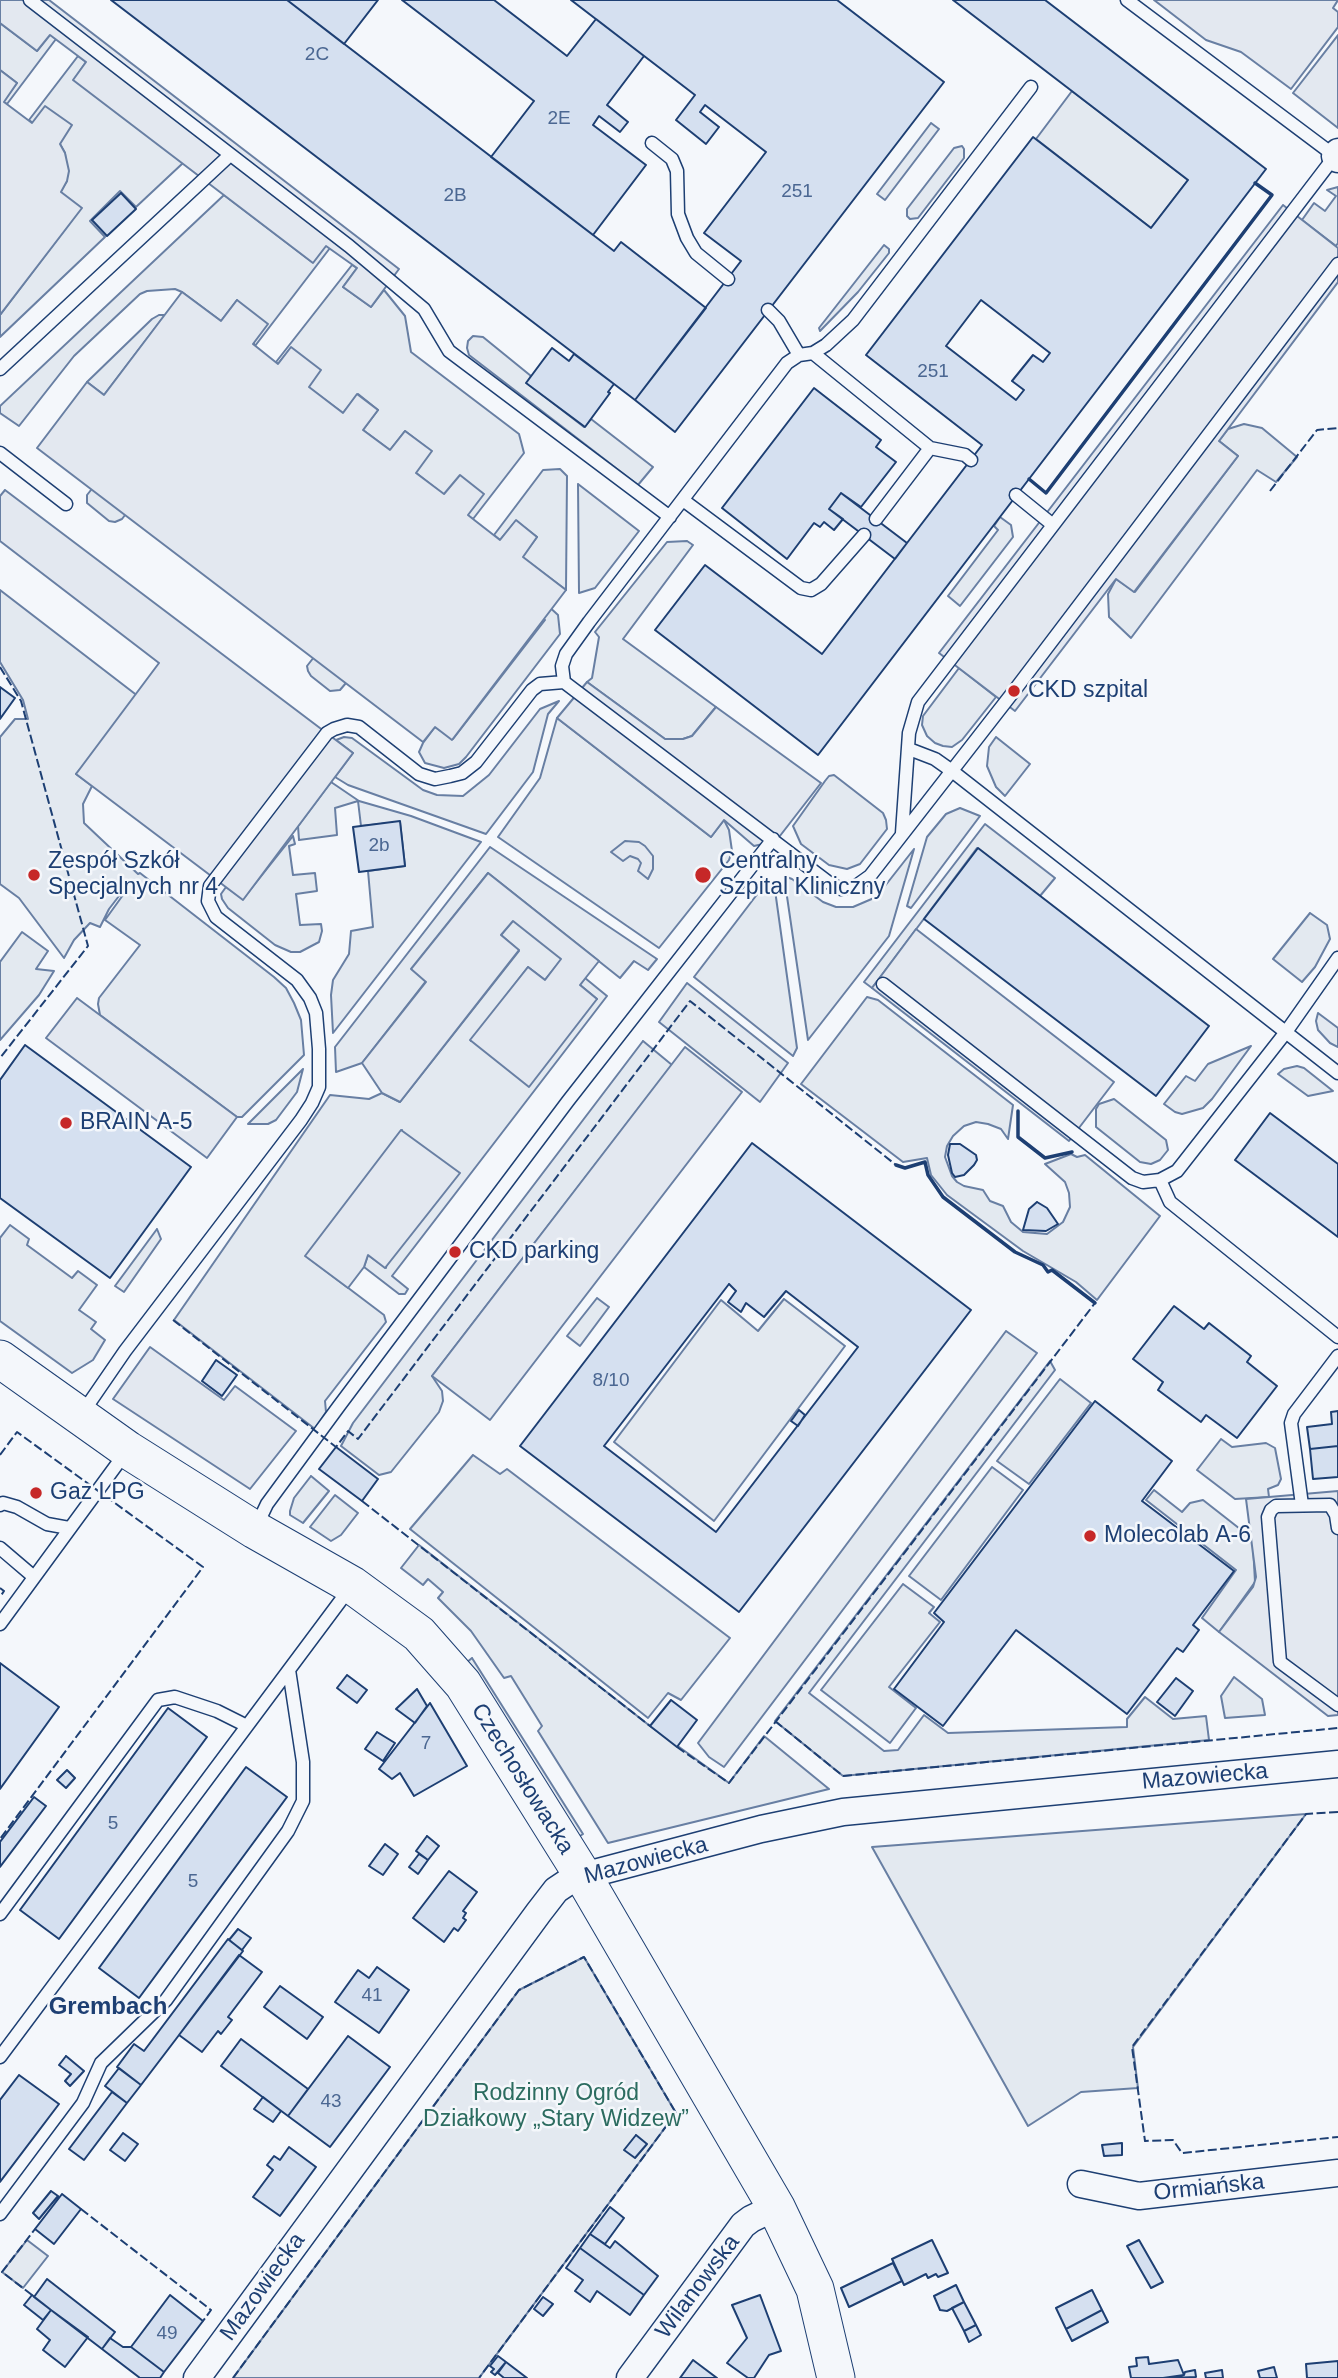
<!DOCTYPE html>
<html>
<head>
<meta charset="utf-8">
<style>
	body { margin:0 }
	canvas { display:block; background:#f4f7fb }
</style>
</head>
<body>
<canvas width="1338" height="2378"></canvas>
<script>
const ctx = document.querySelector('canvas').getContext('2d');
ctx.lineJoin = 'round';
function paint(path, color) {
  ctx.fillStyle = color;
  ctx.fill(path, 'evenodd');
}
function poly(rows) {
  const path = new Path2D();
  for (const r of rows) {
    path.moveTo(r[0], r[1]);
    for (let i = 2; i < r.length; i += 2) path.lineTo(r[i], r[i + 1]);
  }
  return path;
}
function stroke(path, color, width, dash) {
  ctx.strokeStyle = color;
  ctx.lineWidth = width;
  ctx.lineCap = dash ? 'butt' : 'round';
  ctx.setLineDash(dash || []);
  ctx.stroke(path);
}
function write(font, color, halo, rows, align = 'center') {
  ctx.font = font + ' Arial,sans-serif';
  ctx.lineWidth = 5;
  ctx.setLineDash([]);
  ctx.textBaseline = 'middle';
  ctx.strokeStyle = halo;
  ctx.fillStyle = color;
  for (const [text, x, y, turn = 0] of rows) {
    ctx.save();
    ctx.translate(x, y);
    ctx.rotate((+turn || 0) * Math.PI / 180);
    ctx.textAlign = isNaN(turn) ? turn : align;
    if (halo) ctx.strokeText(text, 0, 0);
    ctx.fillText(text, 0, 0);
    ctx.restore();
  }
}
const green = poly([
	[0,23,37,51,50,34,56,39,7,104,3,102,17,83,0,70,0,23],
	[78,56,86,62,74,80,183,163,136,207,120,191,90,221,105,237,0,337,0,315,81,208,60,192,67,181,65,153,60,144,29,120,78,56],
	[1072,91,1188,180,1151,228,1036,139,1072,91],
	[931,123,939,129,885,200,877,194,931,123],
	[962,146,964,149,964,158,918,218,910,219,907,216,907,209,954,148,962,146],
	[1338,187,1338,243,1336,246,1302,220,1314,203,1325,211,1336,196,1327,190,1338,187],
	[224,195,312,262,326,245,330,248,255,346,237,300,221,321,182,292,175,289,147,291,140,294,74,356,19,426,0,413,0,406,224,195],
	[884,245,889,249,889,253,858,292,820,331,819,328,884,245],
	[352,265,357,268,343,287,371,307,384,290,405,316,411,352,519,434,524,453,473,519,467,515,483,494,444,495,415,472,431,451,405,431,390,450,363,430,378,410,358,394,343,413,308,387,291,348,278,364,276,362,352,265],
	[159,315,165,315,104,395,87,382,152,319,159,315],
	[473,336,483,337,531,376,527,383,584,427,591,419,653,467,638,485,469,355,467,348,468,341,473,336],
	[1244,424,1262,428,1297,457,1276,482,1257,470,1131,638,1109,617,1108,594,1116,579,1135,592,1238,456,1219,441,1228,429,1244,424],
	[560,469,567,476,566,590,522,557,537,537,516,521,500,540,494,535,543,470,560,469],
	[103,475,148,485,122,519,115,522,109,521,87,503,87,495,103,475],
	[578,484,639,531,595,588,579,593,578,484],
	[1000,517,1011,525,1013,537,960,606,948,596,998,530,994,526,1000,517],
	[687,541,693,545,623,639,716,707,692,736,683,739,665,739,587,682,592,678,599,637,595,632,667,542,687,541],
	[0,590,143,700,76,774,92,786,83,804,84,823,138,874,140,873,274,977,286,988,294,1003,301,1020,304,1055,242,1117,237,1117,100,1015,98,1004,99,998,140,945,105,920,123,895,119,896,109,909,100,927,90,923,74,940,64,958,19,898,0,884,0,737,15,719,28,719,23,700,0,662,0,590],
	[546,604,558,615,560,634,466,757,459,764,444,768,425,763,419,752,423,743,435,727,453,739,545,620,528,606,546,604],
	[325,643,358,669,340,690,330,691,311,676,308,671,307,666,325,643],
	[959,668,996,697,962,740,952,747,943,746,935,743,927,736,922,725,923,716,959,668],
	[559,701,548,714,533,772,486,834,348,785,335,777,353,753,336,740,344,737,352,738,423,790,437,795,463,796,489,775,540,709,559,701],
	[557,718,711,837,724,820,729,830,732,851,729,860,659,948,498,837,540,778,557,718],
	[996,737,1030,764,1005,796,996,787,987,766,989,747,996,737],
	[834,775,883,813,886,820,887,829,860,864,847,869,829,865,801,844,793,826,825,781,829,776,834,775],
	[331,782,359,801,411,816,481,842,333,1033,331,995,333,980,349,954,351,931,373,927,368,871,405,866,400,822,361,826,358,801,335,808,337,835,299,840,298,826,331,782],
	[960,808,980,816,911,908,907,906,927,837,946,814,960,808],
	[985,824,1055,878,1040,896,977,848,872,988,864,982,985,824],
	[293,836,295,844,289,846,293,875,315,873,317,891,296,894,300,925,321,924,322,931,319,942,300,952,291,952,275,945,228,908,222,899,221,894,226,887,243,899,293,836],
	[490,847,657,959,648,970,634,961,620,978,488,873,412,969,426,981,362,1063,336,1072,335,1047,490,847],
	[914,849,889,936,808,1040,784,876,792,879,823,902,836,907,853,907,874,898,881,891,914,849],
	[774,883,797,1048,793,1056,694,977,765,884,774,883],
	[1310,913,1327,925,1330,939,1315,967,1302,982,1273,959,1310,913],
	[513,920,562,959,545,980,528,967,471,1041,597,999,580,985,585,978,607,996,392,1276,408,1289,405,1294,399,1294,364,1267,368,1255,386,1268,402,1130,306,1256,384,1315,386,1322,325,1401,326,1412,315,1429,174,1320,330,1095,369,1099,382,1093,400,1102,519,951,501,935,513,920],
	[22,932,48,951,36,969,54,971,39,995,0,1040,0,962,22,932],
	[687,983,788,1063,760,1102,659,1022,687,983],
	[867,997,878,1000,1013,1105,1008,1139,1001,1129,988,1124,976,1122,964,1126,953,1136,947,1146,945,1157,952,1176,957,1182,964,1186,983,1190,990,1201,1003,1206,1011,1222,1023,1232,1047,1234,1063,1222,1070,1207,1069,1193,1065,1182,1045,1164,1071,1154,1077,1157,1085,1155,1160,1216,1097,1300,1076,1282,1023,1251,947,1195,931,1175,927,1158,903,1162,801,1084,867,997],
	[1318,1013,1338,1028,1338,1047,1330,1043,1318,1030,1316,1021,1318,1013],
	[643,1041,672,1065,432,1376,442,1391,443,1401,439,1412,391,1472,379,1475,341,1446,353,1423,643,1041],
	[1251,1046,1212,1099,1203,1108,1182,1114,1175,1112,1164,1104,1186,1076,1195,1081,1208,1064,1251,1046],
	[1297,1066,1304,1068,1333,1091,1308,1096,1278,1074,1284,1069,1297,1066],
	[303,1069,297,1092,276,1120,268,1124,248,1124,303,1069],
	[1114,1099,1166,1140,1168,1150,1160,1160,1151,1164,1140,1162,1096,1127,1096,1109,1099,1104,1114,1099],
	[10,1225,29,1239,27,1245,72,1278,78,1271,97,1285,79,1310,96,1322,91,1329,105,1340,93,1360,72,1373,0,1321,0,1238,10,1225],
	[157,1229,161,1239,124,1292,115,1286,157,1229],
	[597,1298,609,1307,580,1346,567,1336,597,1298],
	[784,1299,845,1346,714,1521,614,1442,721,1300,758,1331,784,1299],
	[1006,1331,1037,1353,724,1767,709,1757,698,1743,1006,1331],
	[1050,1361,1055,1370,809,1693,884,1751,898,1750,924,1715,948,1733,1127,1727,1127,1719,1145,1697,1173,1719,1206,1716,1209,1740,843,1776,775,1721,1050,1361],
	[1060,1379,1091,1403,1029,1484,997,1461,1060,1379],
	[1221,1439,1232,1447,1266,1443,1275,1448,1281,1479,1278,1485,1268,1489,1269,1497,1235,1499,1197,1470,1221,1439],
	[473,1455,500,1474,507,1469,730,1638,681,1700,668,1693,648,1718,410,1529,473,1455],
	[992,1467,1023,1490,941,1600,909,1576,992,1467],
	[311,1476,329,1491,303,1523,290,1515,290,1511,294,1498,311,1476],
	[1154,1490,1182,1512,1190,1503,1203,1500,1249,1536,1253,1545,1255,1582,1219,1632,1202,1618,1236,1570,1146,1500,1154,1490],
	[335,1495,358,1513,341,1535,331,1541,310,1527,335,1495],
	[419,1545,650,1726,729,1783,764,1736,829,1789,608,1843,538,1731,542,1726,511,1676,504,1678,471,1631,438,1598,443,1592,428,1579,423,1585,401,1568,419,1545],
	[903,1584,934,1607,929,1613,940,1622,889,1687,916,1708,890,1743,821,1690,903,1584],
	[472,1658,583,1834,574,1840,466,1663,472,1658],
	[1234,1677,1262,1699,1265,1715,1225,1718,1221,1696,1234,1677],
	[1306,1814,1133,2047,1138,2088,1081,2092,1028,2126,872,1847,1306,1814],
	[584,1957,676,2113,479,2378,233,2378,519,1990,584,1957],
	[27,2240,48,2256,23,2288,2,2272,27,2240]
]);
paint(green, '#e3e9f0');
stroke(green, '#687fa3', 2);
const parking = poly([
	[0,0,49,0,399,269,371,307,343,287,357,268,326,246,313,263,73,80,86,62,50,35,37,51,0,23,0,0],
	[1154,0,1338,0,1333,8,1338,12,1338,27,1291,89,1241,52,1206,40,1154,0],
	[1338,35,1338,128,1293,93,1338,35],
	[0,70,17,83,4,102,32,123,45,106,72,125,60,144,65,153,69,171,67,181,61,192,82,208,0,315,0,70],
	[1283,205,1338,248,1338,282,1219,441,1238,456,1134,592,1116,579,1015,711,939,653,1283,205],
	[182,292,221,321,237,300,268,324,253,344,278,364,291,347,321,370,309,387,343,413,357,394,378,410,363,430,390,450,405,431,432,451,416,473,444,494,460,475,484,494,468,515,473,519,500,540,516,520,537,537,523,557,566,590,452,740,435,727,423,742,37,448,87,382,104,395,182,292],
	[5,490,353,753,243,900,76,774,159,663,0,541,0,496,5,490],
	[587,682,665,739,683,739,692,736,716,707,821,783,776,841,754,846,724,820,711,837,557,718,587,682],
	[625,841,639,842,645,846,653,856,653,869,648,879,638,871,641,863,638,859,630,856,623,861,611,852,625,841],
	[488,873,599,961,580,985,597,999,529,1087,470,1040,528,967,545,980,561,959,513,921,501,935,519,950,400,1102,382,1093,362,1063,426,982,411,969,488,873],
	[916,929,1114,1082,1069,1141,872,988,916,929],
	[77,998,237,1117,207,1158,46,1038,77,998],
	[685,1047,742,1092,490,1420,432,1376,685,1047],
	[401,1130,460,1173,385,1268,368,1255,364,1267,348,1288,305,1256,401,1130],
	[150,1347,224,1400,235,1386,296,1431,250,1489,113,1399,150,1347],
	[1338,1491,1338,1715,1328,1716,1219,1632,1253,1587,1256,1577,1246,1499,1338,1491]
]);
paint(parking, '#e3e8f0');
stroke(parking, '#687fa3', 2);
const building = poly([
	[111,0,287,0,614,251,621,242,706,308,635,400,111,0],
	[287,0,378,0,344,44,287,0],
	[402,0,494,0,567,56,596,19,644,56,607,105,628,122,620,132,599,116,593,125,646,165,593,235,491,157,534,101,402,0],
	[571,0,837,0,944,82,675,432,635,400,741,261,704,233,766,152,705,105,700,112,719,127,706,144,676,120,695,95,571,0],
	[953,0,1045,0,1266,169,818,755,655,630,705,565,822,654,982,445,866,355,1033,137,1151,228,1188,180,953,0],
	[981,300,1050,353,1043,362,1033,355,1012,381,1024,390,1016,400,946,346,981,300],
	[121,193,136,209,107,236,92,220,121,193],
	[552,348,569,361,574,354,614,384,608,392,610,393,585,427,526,383,552,348],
	[814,388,881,440,876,447,896,462,861,507,841,493,829,509,843,519,834,530,824,522,820,527,814,523,787,559,722,508,814,388],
	[841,493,907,543,895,559,829,509,841,493],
	[0,687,15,698,0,719,0,687],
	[400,821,405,866,359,872,353,827,400,821],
	[978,848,1209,1026,1156,1096,924,919,978,848],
	[25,1045,191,1167,110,1278,0,1198,0,1080,25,1045],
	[1270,1113,1338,1164,1338,1237,1235,1160,1270,1113],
	[752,1143,971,1310,739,1612,520,1446,752,1143],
	[729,1284,736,1291,728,1302,741,1312,746,1303,764,1317,786,1291,858,1347,716,1532,604,1446,729,1284],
	[950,1144,960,1144,976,1155,977,1160,974,1165,964,1175,955,1177,952,1173,948,1155,950,1144],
	[1037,1202,1047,1208,1058,1224,1046,1231,1023,1230,1029,1209,1037,1202],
	[1174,1306,1204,1329,1209,1323,1251,1356,1247,1362,1277,1386,1237,1438,1206,1415,1201,1422,1158,1390,1163,1382,1133,1359,1174,1306],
	[216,1360,237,1375,222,1396,202,1381,216,1360],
	[1095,1401,1172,1461,1142,1501,1234,1571,1193,1625,1199,1630,1183,1652,1177,1648,1127,1714,1016,1630,943,1726,894,1689,944,1622,934,1613,1095,1401],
	[799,1410,805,1415,798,1426,791,1421,799,1410],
	[1338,1411,1338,1446,1310,1449,1307,1427,1332,1424,1331,1412,1338,1411],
	[1338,1446,1338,1477,1313,1479,1310,1449,1338,1446],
	[336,1447,378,1479,362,1501,319,1469,336,1447],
	[0,1663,59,1707,0,1789,0,1663],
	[347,1675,367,1690,357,1703,337,1688,347,1675],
	[1176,1678,1193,1691,1175,1716,1157,1702,1176,1678],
	[417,1689,427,1706,415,1723,396,1709,417,1689],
	[671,1700,697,1720,677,1747,650,1726,671,1700],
	[430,1703,467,1766,414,1796,400,1773,392,1779,379,1769,430,1703],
	[168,1708,207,1737,59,1939,20,1910,168,1708],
	[377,1732,395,1743,383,1761,365,1749,377,1732],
	[246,1767,287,1797,139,1998,99,1968,246,1767],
	[67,1770,75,1778,66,1788,57,1780,67,1770],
	[34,1797,46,1806,0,1867,0,1842,34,1797],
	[427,1836,439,1846,428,1860,416,1851,427,1836],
	[385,1844,398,1854,383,1875,369,1866,385,1844],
	[419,1854,428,1860,418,1874,409,1867,419,1854],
	[449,1871,477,1892,463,1911,466,1913,463,1918,466,1920,458,1931,454,1928,444,1942,413,1918,449,1871],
	[238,1929,251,1938,242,1950,229,1940,238,1929],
	[228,1939,243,1951,141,2085,117,2067,134,2044,144,2051,228,1939],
	[239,1955,262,1972,228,2017,232,2020,221,2034,218,2031,202,2052,179,2035,239,1955],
	[377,1967,409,1990,379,2033,335,2002,358,1970,369,1978,377,1967],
	[280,1986,323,2017,307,2039,264,2007,280,1986],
	[348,2036,390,2067,330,2147,288,2116,348,2036],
	[241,2039,308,2089,288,2116,221,2066,241,2039],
	[66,2056,84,2071,70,2086,65,2081,71,2074,59,2065,66,2056],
	[119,2068,141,2085,127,2103,105,2086,119,2068],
	[19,2075,59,2104,0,2182,0,2100,19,2075],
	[112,2092,127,2103,84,2160,69,2149,112,2092],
	[263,2097,281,2111,273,2122,254,2109,263,2097],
	[123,2133,138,2144,125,2161,110,2150,123,2133],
	[636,2135,647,2144,635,2158,624,2150,636,2135],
	[1122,2143,1122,2155,1104,2156,1102,2145,1122,2143],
	[289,2147,316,2167,280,2216,253,2197,273,2170,267,2165,274,2156,280,2160,289,2147],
	[51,2191,58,2196,39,2219,33,2213,51,2191],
	[62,2194,81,2209,54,2244,35,2229,62,2194],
	[610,2207,624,2218,605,2244,590,2234,610,2207],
	[590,2234,610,2248,615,2241,658,2276,644,2295,580,2248,590,2234],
	[932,2240,948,2273,938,2277,936,2274,928,2278,926,2274,904,2285,892,2259,932,2240],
	[1139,2240,1163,2282,1151,2288,1127,2246,1139,2240],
	[580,2248,644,2295,630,2315,597,2291,590,2302,575,2291,583,2280,566,2268,580,2248],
	[893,2263,902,2281,849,2307,841,2288,893,2263],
	[47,2279,115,2332,102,2349,34,2297,47,2279],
	[956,2285,964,2302,947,2311,940,2310,934,2296,956,2285],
	[1092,2290,1102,2310,1066,2329,1056,2308,1092,2290],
	[32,2295,51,2310,43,2320,24,2305,32,2295],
	[170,2295,203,2321,164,2372,131,2347,170,2295],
	[760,2295,781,2351,769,2355,754,2378,748,2378,727,2363,747,2338,732,2305,760,2295],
	[543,2297,553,2304,543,2316,534,2309,543,2297],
	[964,2302,976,2325,964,2331,952,2308,964,2302],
	[51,2310,88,2337,65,2367,43,2350,50,2340,37,2329,51,2310],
	[1102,2310,1108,2322,1072,2341,1066,2329,1102,2310],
	[976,2325,981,2335,969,2342,964,2331,976,2325],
	[110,2338,123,2347,131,2347,164,2372,160,2378,140,2378,102,2349,110,2338],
	[498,2356,506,2362,495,2375,491,2372,494,2369,490,2366,498,2356],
	[1148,2357,1149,2364,1178,2360,1184,2375,1163,2378,1131,2378,1129,2367,1137,2366,1136,2358,1148,2357],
	[693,2360,717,2378,680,2378,693,2360],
	[1338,2361,1338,2378,1307,2378,1306,2364,1338,2361],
	[506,2362,527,2378,504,2378,498,2373,506,2362],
	[1274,2367,1277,2378,1260,2378,1258,2371,1274,2367],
	[1195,2370,1196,2377,1171,2378,1184,2375,1185,2372,1195,2370],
	[1222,2370,1223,2378,1206,2378,1205,2373,1222,2370]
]);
paint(building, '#d5e0f0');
stroke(building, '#1d3f73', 2);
const lane = poly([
	[30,0,349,246,424,309,449,351,670,517],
	[1031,87,853,320,826,345,813,353,799,355,787,363,589,622,566,654,562,666,564,682,828,882,841,889,856,886,870,876,1014,691,1338,264],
	[652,143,672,159,677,171,678,214,687,238,696,253,728,279],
	[768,310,779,321,799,355],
	[813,353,930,448,876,519],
	[0,369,230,155],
	[930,448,965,455,971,460],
	[0,453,66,504],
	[1016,495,1053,525],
	[683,500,801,588,811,590,821,584,864,535],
	[909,749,935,759,952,771,1338,1073],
	[902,833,909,733,918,702,1335,156,1127,0],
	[883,984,1132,1178,1143,1182,1160,1180,1170,1202,1338,1337],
	[1160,1180,1177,1171,1286,1032,1338,958],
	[81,1415,125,1351,301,1120,312,1103,319,1087,319,1049,316,1013,310,998,297,980,216,917,208,901,210,886,327,733,334,729,347,725,359,727,419,774,435,779,450,776,462,773,476,762,532,690,540,684,564,682],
	[0,1505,3,1503,17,1507,47,1524,69,1528],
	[1302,1505,1291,1423,1294,1414,1338,1356],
	[256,1527,267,1504,339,1406,568,1101,773,839],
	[1338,1528,1336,1515,1330,1505,1276,1506,1271,1510,1268,1517,1280,1662,1338,1705],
	[0,1548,34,1577],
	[0,1624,126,1452],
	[0,1914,158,1700,175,1697,217,1711,247,1726],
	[0,2057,350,1588],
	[0,2214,83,2103,101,2063,166,2000,288,1831,303,1801,303,1762,289,1670]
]);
const street = poly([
	[1338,152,1335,156,1338,159],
	[1081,2184,1139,2196,1338,2173],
	[197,2378,539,1912,556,1890,568,1882,583,1876,761,1829,843,1812,1338,1764],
	[630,2378,743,2225,751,2219,776,2207]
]);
const secondary = poly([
	[0,1359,128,1450,255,1530,352,1585,419,1634,463,1684,583,1876,776,2207,815,2289,836,2378]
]);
stroke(lane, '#1d3f73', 15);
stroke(street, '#1d3f73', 29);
stroke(secondary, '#1d3f73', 39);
stroke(lane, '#f4f7fb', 12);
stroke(street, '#f4f7fb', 26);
stroke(secondary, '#f4f7fb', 37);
stroke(poly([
	[1270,491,1317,430,1338,428],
	[0,667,21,701,88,946,0,1058],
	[173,1320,336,1447,348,1431,358,1439,690,1001,896,1165],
	[0,1455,17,1432,203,1567,0,1839],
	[362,1501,650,1726],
	[0,1588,4,1591,0,1597],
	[775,1721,843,1776,1338,1728],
	[677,1747,729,1783,1095,1303],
	[1338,1812,1306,1814,1132,2047,1145,2141,1173,2140,1182,2153,1338,2137],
	[81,2209,211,2310,203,2321],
	[32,2295,2,2272,35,2229],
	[233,2378,519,1990,584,1957,676,2113,479,2378]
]), '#1d3f73', 2, [9, 3.5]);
stroke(poly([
	[1029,479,1046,493,1272,195,1255,183],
	[1018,1111,1018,1137,1045,1158,1072,1152],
	[896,1165,905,1168,925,1162,928,1175,943,1197,1015,1252,1043,1265,1048,1272,1052,1270,1095,1303]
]), '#1d3f73', 3.5);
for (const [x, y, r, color] of [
	[1014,691,7,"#c62828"],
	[34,875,7,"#c62828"],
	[703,875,9,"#c62828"],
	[66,1123,7,"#c62828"],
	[455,1252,7,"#c62828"],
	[36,1493,7,"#c62828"],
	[1090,1536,7,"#c62828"]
]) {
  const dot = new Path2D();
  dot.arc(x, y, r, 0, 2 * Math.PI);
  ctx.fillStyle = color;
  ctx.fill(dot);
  stroke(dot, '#f4f7fb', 2.5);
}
write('19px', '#4b6792', null, [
	["2C",317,55],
	["2E",559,119],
	["251",797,192],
	["2B",455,196],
	["251",933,372],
	["2b",379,846],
	["8/10",611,1381],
	["7",426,1744],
	["5",113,1824],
	["5",193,1882],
	["41",372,1996],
	["43",331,2102],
	["49",167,2334]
]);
write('23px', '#1d3f73', '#f4f7fb', [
	["CKD szpital",1028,691],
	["Zespół Szkół",48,862],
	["Specjalnych nr 4",48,888],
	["Centralny",719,862],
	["Szpital Kliniczny",719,888],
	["BRAIN A-5",80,1123],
	["CKD parking",469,1252],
	["Gaz LPG",50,1493],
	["Molecolab A-6",1104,1536]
], 'left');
write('23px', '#1d3f73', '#f4f7fb', [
	["Mazowiecka",1205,1777,-5],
	["Czechosłowacka",522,1779,58],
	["Mazowiecka",646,1861,-15],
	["Ormiańska",1209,2188,-6],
	["Mazowiecka",263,2287,-54],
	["Wilanowska",698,2287,-53]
]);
write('23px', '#2c6c60', '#f4f7fb', [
	["Rodzinny Ogród",556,2094],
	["Działkowy „Stary Widzew”",556,2120]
]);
write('bold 24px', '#1d3f73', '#f4f7fb', [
	["Grembach",108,2007]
]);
</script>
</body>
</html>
